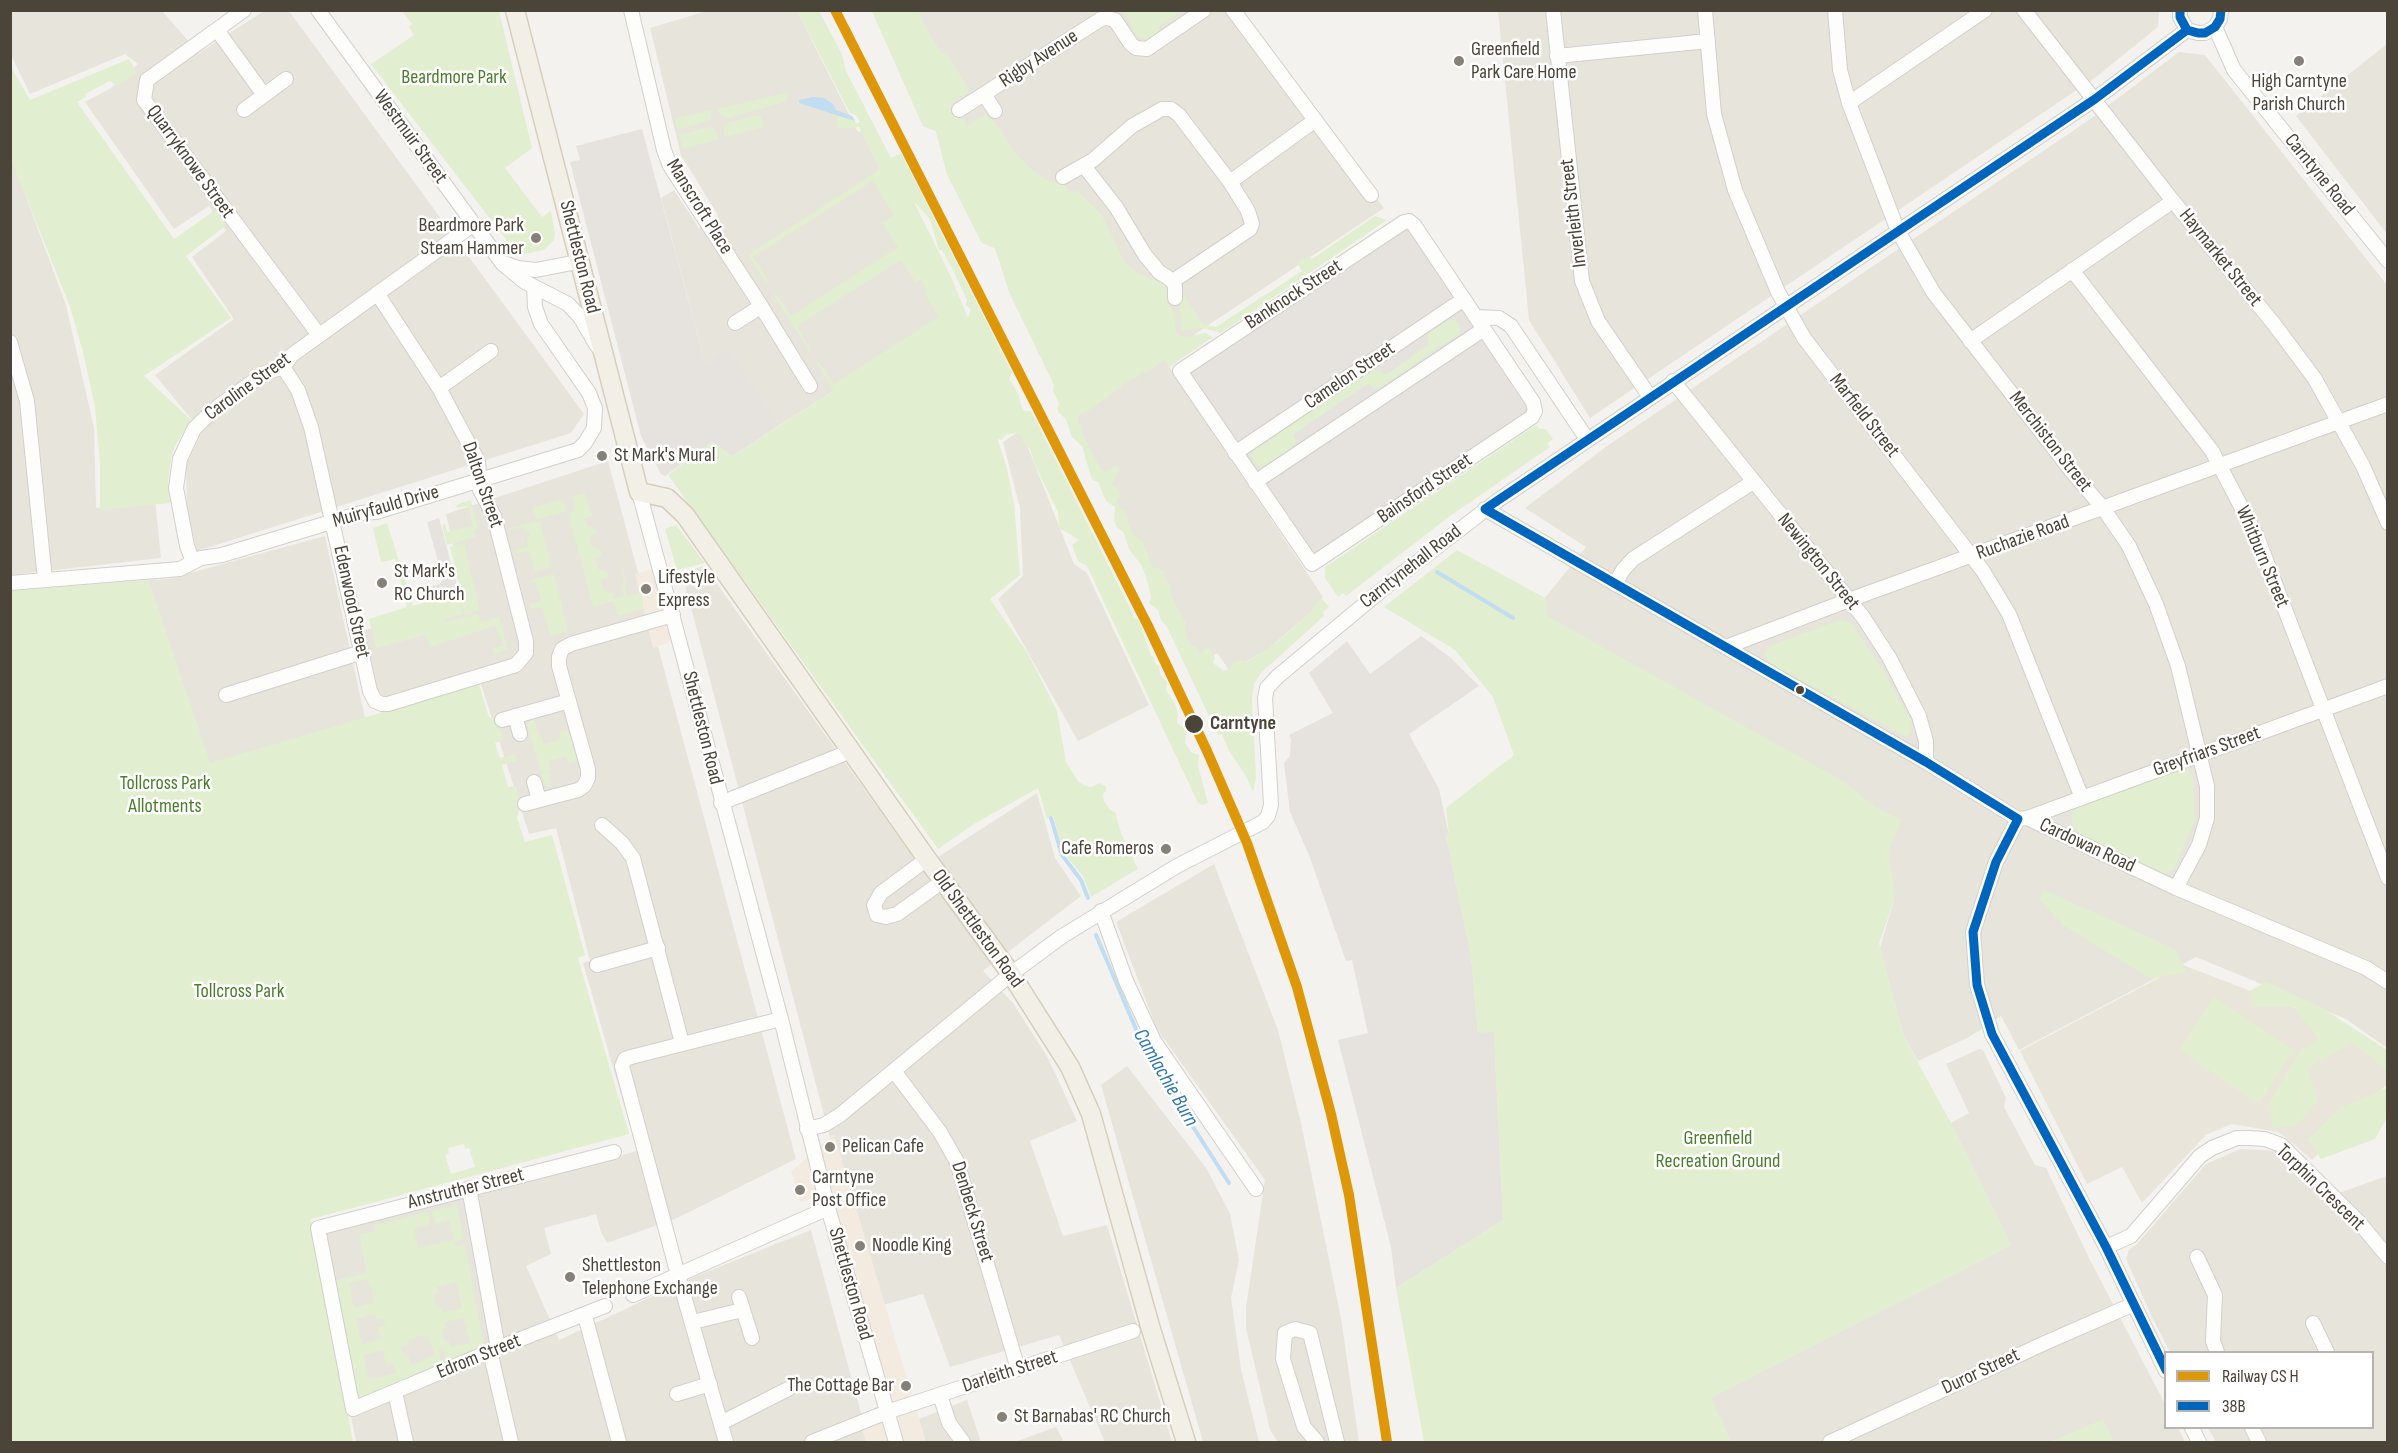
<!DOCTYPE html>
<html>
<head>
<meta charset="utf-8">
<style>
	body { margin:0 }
	#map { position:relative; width:2398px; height:1453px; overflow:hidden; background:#f4f2ee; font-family:"Sofia Sans Condensed",sans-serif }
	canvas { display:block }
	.frame { position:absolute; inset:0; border:12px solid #4b4439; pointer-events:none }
	.legend { position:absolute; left:2164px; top:1351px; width:210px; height:78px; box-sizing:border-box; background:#fff; border:2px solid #b7b4b0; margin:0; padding:8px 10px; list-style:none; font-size:18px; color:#4b4439 }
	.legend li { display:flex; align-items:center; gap:12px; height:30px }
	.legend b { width:30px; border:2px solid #b7b4b0 }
</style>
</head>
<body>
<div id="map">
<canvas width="2398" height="1453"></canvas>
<div class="frame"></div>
<ul class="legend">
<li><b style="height:8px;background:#dd9709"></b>Railway CS H</li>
<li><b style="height:8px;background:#0065bd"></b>38B</li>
</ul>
</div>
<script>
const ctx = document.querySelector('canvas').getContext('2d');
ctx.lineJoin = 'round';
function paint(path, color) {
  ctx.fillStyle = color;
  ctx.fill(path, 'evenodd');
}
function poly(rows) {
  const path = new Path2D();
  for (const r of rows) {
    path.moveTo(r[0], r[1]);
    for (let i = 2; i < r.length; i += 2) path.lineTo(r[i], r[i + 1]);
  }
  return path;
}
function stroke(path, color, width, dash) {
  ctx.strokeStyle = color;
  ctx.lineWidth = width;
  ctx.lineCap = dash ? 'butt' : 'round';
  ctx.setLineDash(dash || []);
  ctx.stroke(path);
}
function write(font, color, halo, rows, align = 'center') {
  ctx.font = font + ' "Sofia Sans Condensed",sans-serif';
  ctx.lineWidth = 5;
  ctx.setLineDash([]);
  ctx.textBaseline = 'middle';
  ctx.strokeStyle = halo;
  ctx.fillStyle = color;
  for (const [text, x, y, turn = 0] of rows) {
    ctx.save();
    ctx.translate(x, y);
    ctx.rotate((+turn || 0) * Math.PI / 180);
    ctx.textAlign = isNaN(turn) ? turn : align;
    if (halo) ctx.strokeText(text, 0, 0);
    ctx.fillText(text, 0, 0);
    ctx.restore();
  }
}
paint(poly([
	[11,11,162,11,199,53,264,11,289,11,584,414,571,433,197,551,187,511,186,465,202,432,155,375,234,319,192,257,226,231,209,206,174,229,85,102,111,88,138,64,125,54,30,94,11,55],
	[707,11,797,11,858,132,861,131,880,169,946,320,780,425,729,349,704,366,704,359,661,198,674,190,699,228,718,215,681,155,650,28],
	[872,11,1232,11,1384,208,1162,356,1323,597,1310,613,1268,649,1230,671,1217,653,1202,664,1189,644,1163,575,1148,572,1010,294,995,248,982,243,947,174,936,131,923,126],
	[1498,11,2159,11,2158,27,2096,77,1590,418,1529,320],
	[2387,44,2387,234,2296,116],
	[2179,52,2205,55,2387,285,2387,1048,2346,1019,2196,957,2019,1050,2001,1016,1969,1037,1918,1061,1904,1037,1880,948,1894,900,1643,694,1524,624,1586,547,1525,508,1607,446,2089,120],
	[10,154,66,305,94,428,96,508,155,499,161,558,11,575],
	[1021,430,1074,564,1087,573,1149,705,1078,741,998,599,1023,576,1020,508,1003,442],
	[608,461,796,1159,677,1218,607,1243,601,1232,596,1214,544,1228,551,1254,526,1266,559,1340,696,1276,811,1230,869,1442,356,1442,350,1411,325,1234,637,1151,583,963,590,961,556,828,529,834,480,681,377,708,357,633,465,597,446,514],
	[325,536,365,718,210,764,148,580,168,579],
	[704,566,921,868,1037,793,1055,858,1081,896,983,971,1013,1003,1048,1058,1077,1121,1030,1141,1063,1236,1107,1225,1172,1442,1105,1442,1059,1335,950,1367,923,1294,876,1307,858,1245,682,573],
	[1214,864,1278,1030,1301,1123,1341,1318,1359,1442,1278,1442,1270,1430,1246,1328,1246,1307,1265,1180,1157,1029,1116,922],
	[1979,1049,1983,1050,2006,1098,2004,1107,2035,1165,2046,1168,2089,1258,2165,1404,2166,1428,2178,1428,2185,1442,2114,1442,2103,1420,2051,1442,1731,1442,1710,1398,2011,1245,1951,1123,1969,1113,1946,1064],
	[1127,1066,1207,1169,1230,1214,1239,1260,1231,1298,1241,1369,1259,1442,1203,1442,1101,1085],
	[2240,1149,2280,1151,2330,1196,2387,1176,2387,1442,2216,1442,2208,1428,2372,1428,2372,1352,2170,1352,2152,1317,2126,1259,2129,1250,2137,1244,2206,1164],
	[967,1400,981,1442,921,1442,914,1421],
	[1056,1427,1064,1442,1015,1442]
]), '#e7e4dc');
paint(poly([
	[657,567,676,640,653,648,635,574],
	[834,1134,926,1442,866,1442,861,1426,891,1415,826,1195,800,1202,791,1171]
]), '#f3ebdf');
paint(poly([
	[642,129,704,359,704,365,729,348,780,425,732,456,712,442,665,476,661,474,641,436,570,162,580,160,576,146],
	[1407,221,1535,411,1311,564,1180,372],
	[1421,636,1450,657,1479,686,1409,734,1439,789,1449,835,1446,836,1471,956,1478,1032,1494,1031,1503,1220,1396,1288,1391,1247,1338,1040,1368,1033,1352,960,1346,961,1309,855,1290,812,1284,763,1290,756,1291,739,1289,735,1333,713,1309,673,1347,641,1370,674]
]), '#e6e2de');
paint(poly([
	[2183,965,2333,1023,2387,1063,2387,1084,2312,1160,2279,1132,2231,1124,2206,1135,2142,1203,2122,1167,2087,1184,2020,1051]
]), '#eae5da');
paint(poly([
	[402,11,499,11,532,148,505,168,542,217,551,211,555,234,554,240,544,250,524,254,511,246,371,64,414,35,409,27,412,24],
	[797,11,819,11,842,54,846,71,891,158,901,153,1012,373,1009,379,1018,393,1022,408,1024,411,1031,411,1134,616,1132,617,1139,621,1151,656,1154,657,1155,664,1159,666,1160,675,1167,682,1166,690,1175,704,1178,714,1177,723,1187,730,1185,743,1191,752,1199,755,1198,766,1208,803,1203,805,1198,803,1087,566,1078,561,1072,545,1079,540,1059,528,1058,512,1035,465,1030,449,1022,441,1022,436,1016,433,1007,434,1001,440,997,438,1006,465,1014,504,1020,575,990,599,1027,652,1057,711,1066,762,1078,781,1085,786,1092,787,1099,783,1106,786,1106,791,1103,794,1104,801,1110,810,1115,812,1121,833,1138,869,1091,897,1083,876,1063,852,1053,815,1047,819,1038,788,974,824,938,849,668,475,712,442,732,456,834,391,816,362,819,362,834,384,938,317,924,292,927,290,921,280,916,283,901,260,797,326,810,349,809,351,773,294,776,294,791,316,898,247,882,223,894,215,873,181,753,257,768,280,766,283,748,255,880,169,859,127,849,129,836,127,838,120,836,115,855,121,857,124,860,122,857,116,850,113],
	[914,202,930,219,939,250,942,250,952,268,967,300,966,304,971,310,968,318,951,277],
	[872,11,919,11,921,19,942,54,946,52,970,91,952,103,950,108,952,114,958,118,962,117,967,126,986,114,996,123,1012,149,1031,169,1046,180,1065,185,1070,193,1077,190,1102,215,1124,261,1138,273,1165,285,1168,304,1176,315,1175,329,1178,335,1185,337,1205,333,1213,337,1169,367,1164,360,1146,373,1141,372,1137,378,1133,378,1091,409,1079,415,1078,419,1082,433,1101,469,1106,472,1115,466,1120,468,1112,484,1119,489,1121,497,1117,500,1119,507,1124,510,1133,535,1142,541,1148,554,1151,566,1164,571,1165,579,1169,583,1173,599,1186,623,1185,631,1188,640,1193,646,1197,647,1199,654,1205,649,1211,649,1215,658,1213,663,1224,671,1227,670,1236,661,1243,660,1247,662,1277,642,1310,613,1321,598,1329,607,1323,612,1324,616,1261,673,1254,684,1252,699,1256,777,1253,792,1246,776,1228,749,1222,734,1218,735,1167,627,1161,620,1158,610,1149,603,1151,598,1149,587,1142,566,1129,549,1124,533,1117,527,1114,521,1115,507,1106,501,1098,482,1092,480,1082,446,1072,437,1066,419,1059,413,1057,409,1059,403,1053,391,1054,385,1010,294,995,248,982,243,947,174,936,131,923,126],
	[1123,11,1181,11,1159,27,1158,34,1147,40,1137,36],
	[129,59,137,73,117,86,110,81,85,94,86,97,77,102,174,239,217,209,228,224,186,256,231,318,144,376,191,420,174,447,171,460,168,480,170,503,100,510,100,463,95,407,83,352,70,307,11,159,10,65,30,100],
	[789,92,785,102,728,118,721,116,717,109],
	[712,110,710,120,678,130,675,118],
	[756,115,761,117,765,127,725,137,723,130,724,124],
	[709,127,715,129,720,139,683,149,679,135],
	[1375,216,1387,220,1221,333,1203,328,1181,331,1181,319,1179,308,1183,294,1203,324,1216,327,1302,271,1297,263,1309,255,1312,259],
	[1448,320,1455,320,1460,325,1461,332,1458,335,1381,387,1374,389,1368,384,1356,396,1353,394,1294,434,1297,441,1295,446,1267,465,1260,467,1253,463,1251,454,1256,448,1372,370,1379,370,1385,375,1428,345,1428,334],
	[1536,425,1540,429,1546,429,1553,439,1548,443,1550,447,1450,516,1346,596,1343,593,1338,597,1325,578,1325,567],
	[585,493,592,516,584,519,586,525,595,528,597,534,589,536,592,547,601,550,602,556,595,558,598,569,607,572,608,578,601,580,604,591,608,593,612,592,614,599,624,596,622,561,627,597,642,593,643,609,618,616,613,601,593,607,568,513,576,511,572,496],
	[563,499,566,512,536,519,532,508],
	[471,500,478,529,474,530,476,537,447,545,442,525,445,524,447,532,473,526,468,506,457,508,456,505],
	[540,521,552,567,529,573,534,570,529,551,516,554,515,550,528,547,526,537,530,536,529,532,525,533,523,527,510,530,510,528],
	[387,523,413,606,461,591,450,547,464,543,480,610,465,614,461,603,463,614,444,619,445,622,478,614,480,620,483,622,499,617,508,650,494,654,492,649,504,645,495,626,430,647,426,635,376,648,369,619,407,607,395,559,381,562,373,528],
	[676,525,701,558,705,563,677,570,665,529],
	[1457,550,1547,599,1547,616,1843,781,1877,808,1902,820,1888,852,1896,895,1879,943,1904,1037,1951,1123,2011,1245,1711,1398,1731,1442,1424,1442,1396,1288,1503,1220,1494,1032,1478,1033,1471,956,1446,836,1449,835,1446,808,1514,755,1493,697,1455,650,1384,607],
	[554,574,568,631,550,636,542,607,531,609,530,604,541,601,536,582,531,583,531,580],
	[148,580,210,763,479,684,489,718,495,717,503,737,504,740,495,743,500,758,515,754,517,761,502,765,508,787,516,786,520,808,517,818,525,842,552,835,585,955,578,958,629,1134,311,1219,353,1442,11,1442,11,591],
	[464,1144,465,1149,469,1148,475,1167,451,1174,445,1155,449,1153,448,1148],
	[1840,620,1851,623,1883,670,1912,723,1911,733,1905,736,1769,664,1765,654,1770,646],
	[534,719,539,737,542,736,544,744,561,739,559,732,568,729,577,761,568,764,566,756,549,761,551,769,548,770,552,787,549,788,544,783,528,728,529,722],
	[2183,770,2190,771,2193,777,2195,820,2174,870,2163,874,2081,836,2073,826,2071,815,2077,807],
	[2044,890,2175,949,2187,972,2151,979,2063,925,2039,899],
	[2266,982,2319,1006,2387,1050,2387,1070,2352,1043,2308,1068,2318,1101,2297,1125,2273,1129,2268,1104,2300,1051,2318,1039,2294,1007,2254,1007,2250,991],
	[2214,997,2294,1050,2259,1104,2179,1050],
	[2387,1088,2387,1117,2375,1139,2321,1159,2308,1139,2340,1108],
	[457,1205,464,1239,455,1242,456,1247,465,1244,484,1345,447,1361,442,1349,439,1350,443,1363,359,1398,336,1280,367,1273,359,1235,376,1231,375,1225,428,1212,431,1224,414,1228,418,1248,454,1240,449,1220,435,1223,432,1211],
	[368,1279,372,1290,373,1303,354,1308,349,1283],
	[456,1282,462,1308,443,1312,441,1306,438,1307,435,1300,435,1294,439,1293,437,1287],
	[375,1314,377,1320,384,1319,385,1325,378,1327,381,1339,362,1344,356,1319],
	[464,1318,470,1343,451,1347,449,1341,445,1341,443,1336,443,1329,446,1328,445,1322],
	[422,1335,423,1338,427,1336,435,1355,412,1365,408,1355,405,1356,401,1347,408,1344,407,1341],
	[383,1350,386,1365,394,1364,396,1373,369,1380,364,1355],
	[2103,1419,2114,1442,2051,1442]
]), '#e1eecf');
paint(poly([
	[1429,333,1426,339,1428,345,1384,375,1379,370,1372,370],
	[1368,384,1374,389,1381,387,1294,446,1297,441,1294,434,1353,394,1355,396,1355,393],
	[439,518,458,589,420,601,417,591,440,584,443,579,427,522]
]), '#e6e3df');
paint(poly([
	[813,97,824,98,833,104,836,110,852,116,855,121,799,103,799,100]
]), '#c0ddf1');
stroke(poly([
	[1437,572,1513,618],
	[1051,818,1062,855,1081,880,1088,898],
	[1096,935,1147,1055,1229,1183]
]), '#c0ddf1', 4);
const minor = poly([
	[244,10,147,80,144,100,319,335],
	[318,10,502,263,525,282,568,304,580,317,597,346],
	[631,10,664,150,670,166,756,298,810,386],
	[1233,10,1371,195],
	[1553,10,1582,281,1598,321,1650,397],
	[1705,10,1714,114,1735,190,1778,292,1804,338,1983,571,2009,614,2082,798],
	[1835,10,1840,70,1849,103,1898,231,1933,292,2073,473,2103,508,2129,546,2156,604,2178,666,2207,786,2207,818,2199,845,2176,888],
	[2024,10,2173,201,2274,324,2315,379,2363,466,2388,523],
	[2180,10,2180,17,2187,30,2198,33,2205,33,2215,27,2220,19,2221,10],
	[2215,27,2234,70,2388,261],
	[217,30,264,95],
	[1557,56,1708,41],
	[984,94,995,111],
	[1849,103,1985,10],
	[244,110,286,79],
	[959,110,1101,19,1106,18,1115,20,1131,44,1136,48,1147,49,1204,10],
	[1084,166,1116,207,1145,255,1159,272,1173,281,1175,287,1175,298],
	[1063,177,1093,160,1132,126,1162,109,1171,109,1179,115,1230,182,1314,121],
	[1409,221,1414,225,1533,402,1535,411,1532,417,1312,564,1180,371,1404,222,1409,221],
	[504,263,518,268,536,270,572,263,581,264],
	[2072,270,2212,451,2258,539,2388,878],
	[1173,281,1250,229,1252,224,1248,211,1230,182],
	[1476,317,1499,318,1511,326,1587,439],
	[735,323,760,307],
	[1970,341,2173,201],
	[10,342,27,401,45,580],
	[283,367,298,390,311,427,370,691,375,701,382,704,388,704,516,665,526,653,526,641,494,516,480,490,478,461,439,388,377,293],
	[1673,381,1863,617,1889,657,1919,716,1926,741,1926,762],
	[439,388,491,351],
	[1235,453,1464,299],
	[1255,482,1484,329],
	[639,492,781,1019,828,1208,896,1442],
	[1485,509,1926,762,2018,819,2027,818,2176,888,2366,968,2388,982],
	[193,562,187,546,176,488,180,459,194,429,212,411,265,373,283,367,292,355,474,224],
	[10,583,180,569,201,558,222,555,361,513,376,512,578,450,585,443,594,428,595,408,589,393,541,324,535,307,534,287],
	[1615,584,1623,570,1633,559,1753,482],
	[1726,647,1849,600,2388,404],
	[226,695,362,652],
	[515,716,520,734],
	[502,720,569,701],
	[534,782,539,800],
	[721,803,851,751],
	[525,804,578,790,584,786,588,778,588,769,559,666,559,657,562,649,571,644,673,615],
	[2027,818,2388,686],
	[2018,819,1996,862,1973,932,1977,985,1992,1034,2106,1247,2166,1371],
	[602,825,622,843,633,858,682,1043],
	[927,859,881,893,874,905,877,915,886,917,897,914,943,881],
	[1101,911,1126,981,1154,1041,1256,1189],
	[597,965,658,948],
	[894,1071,940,1132,957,1162,1018,1369],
	[807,1129,824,1125,840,1115,1011,974,1061,937,1177,866,1263,822,1268,816,1271,805,1265,698,1267,688,1277,677,1395,579,1497,501,2095,99,2187,30],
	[469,1188,498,1348],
	[2106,1247,2131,1236,2200,1156,2212,1148,2237,1138,2249,1138,2265,1139,2281,1145,2358,1221,2388,1257],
	[2197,1257,2215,1295,2213,1341,2217,1352],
	[633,1295,828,1208],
	[739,1297,752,1338],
	[605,1306,498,1348,353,1409,318,1228,614,1152],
	[585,1316,619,1442],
	[693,1322,742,1310],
	[2313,1323,2327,1352],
	[490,1351,511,1442],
	[395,1392,406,1442],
	[677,1394,710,1384],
	[940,1395,949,1423,963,1442],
	[721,1423,788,1389],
	[2192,1428,2199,1442],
	[2252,1428,2259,1442],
	[726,1442,678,1275,622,1066,625,1059,631,1057,781,1019],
	[812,1442,887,1412,1133,1331],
	[1317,1442,1304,1427,1283,1359,1285,1333,1295,1329,1310,1333,1337,1442],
	[1830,1442,2047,1342,2134,1304]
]);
const major = poly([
	[515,10,639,492,667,498,685,515,927,859,1011,974,1070,1067,1091,1114,1150,1326,1186,1442]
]);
stroke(minor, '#d2d0cb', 16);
stroke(major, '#d6cebb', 21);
stroke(minor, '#fdfdfc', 14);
stroke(major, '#f2efe6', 18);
stroke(poly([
	[2180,10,2180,17,2187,30,2198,33,2205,33,2215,27,2220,19,2221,10],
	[1485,509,2095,99,2187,30],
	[1485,509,1926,762,2018,819],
	[2018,819,1996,862,1973,932,1977,985,1992,1034,2106,1247,2166,1370]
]), '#0065bd', 9);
stroke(poly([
	[835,10,1148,626,1207,751,1247,843,1297,987,1331,1114,1349,1195,1387,1442]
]), '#dd9709', 10);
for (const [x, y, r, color] of [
	[1459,61,6,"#868178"],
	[2299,61,6,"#868178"],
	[536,238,6,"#868178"],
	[602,456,6,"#868178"],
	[382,583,6,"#868178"],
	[646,589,6,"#868178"],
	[1800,690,5,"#4b4439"],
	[1194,724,10,"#4b4439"],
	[1166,849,6,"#868178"],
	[830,1147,6,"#868178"],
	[800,1190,6,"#868178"],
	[860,1246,6,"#868178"],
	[570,1277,6,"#868178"],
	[906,1386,6,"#868178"],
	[1002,1417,6,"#868178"]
]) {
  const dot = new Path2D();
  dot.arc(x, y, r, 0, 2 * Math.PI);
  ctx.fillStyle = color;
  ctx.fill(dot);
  stroke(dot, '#fff', 2);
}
write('20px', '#4b4439', '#fff', [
	["Greenfield",1471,50],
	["Park Care Home",1471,73],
	["High Carntyne",2299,82,"center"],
	["Parish Church",2299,105,"center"],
	["Beardmore Park",524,226,"right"],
	["Steam Hammer",524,249,"right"],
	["St Mark's Mural",614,456],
	["St Mark's",394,572],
	["RC Church",394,595],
	["Lifestyle",658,578],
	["Express",658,601],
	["Cafe Romeros",1154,849,"right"],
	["Pelican Cafe",842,1147],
	["Carntyne",812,1178],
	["Post Office",812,1201],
	["Noodle King",872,1246],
	["Shettleston",582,1266],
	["Telephone Exchange",582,1289],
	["The Cottage Bar",894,1386,"right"],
	["St Barnabas' RC Church",1014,1417]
], 'left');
write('20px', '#4b4439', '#fff', [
	["Rigby Avenue",1039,59,-33],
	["Westmuir Street",410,137,54],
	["Quarryknowe Street",190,162,54],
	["Carntyne Road",2319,175,51],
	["Manscroft Place",699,207,58],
	["Inverleith Street",1574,213,-97],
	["Shettleston Road",579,257,76],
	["Haymarket Street",2220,258,51],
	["Banknock Street",1294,295,-33],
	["Camelon Street",1350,376,-34],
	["Caroline Street",248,387,-36],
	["Marfield Street",1864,416,52],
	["Merchiston Street",2050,442,52],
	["Dalton Street",482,485,71],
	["Bainsford Street",1425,489,-34],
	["Muiryfauld Drive",386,507,-16],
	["Ruchazie Road",2023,538,-20],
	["Whitburn Street",2262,557,67],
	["Newington Street",1818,562,51],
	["Carntynehall Road",1411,567,-38],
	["Edenwood Street",351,602,78],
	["Shettleston Road",702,728,76],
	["Greyfriars Street",2207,752,-20],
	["Cardowan Road",2087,846,25],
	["Old Shettleston Road",977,929,54],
	["Torphin Crescent",2320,1188,44],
	["Anstruther Street",466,1189,-14],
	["Denbeck Street",972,1212,73],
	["Shettleston Road",850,1284,74],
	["Edrom Street",479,1357,-22],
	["Darleith Street",1010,1372,-18],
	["Duror Street",1981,1372,-25]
]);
write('20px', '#4a7f2a', '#fff', [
	["Beardmore Park",454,78],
	["Tollcross Park",165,784],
	["Allotments",165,807],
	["Tollcross Park",239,992],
	["Greenfield",1718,1139],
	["Recreation Ground",1718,1162]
]);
write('bold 20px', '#4b4439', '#fff', [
	["Carntyne",1210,724]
], 'left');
write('italic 21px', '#2e7ab2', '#fff', [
	["Camlachie Burn",1165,1078,60]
]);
</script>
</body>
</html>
